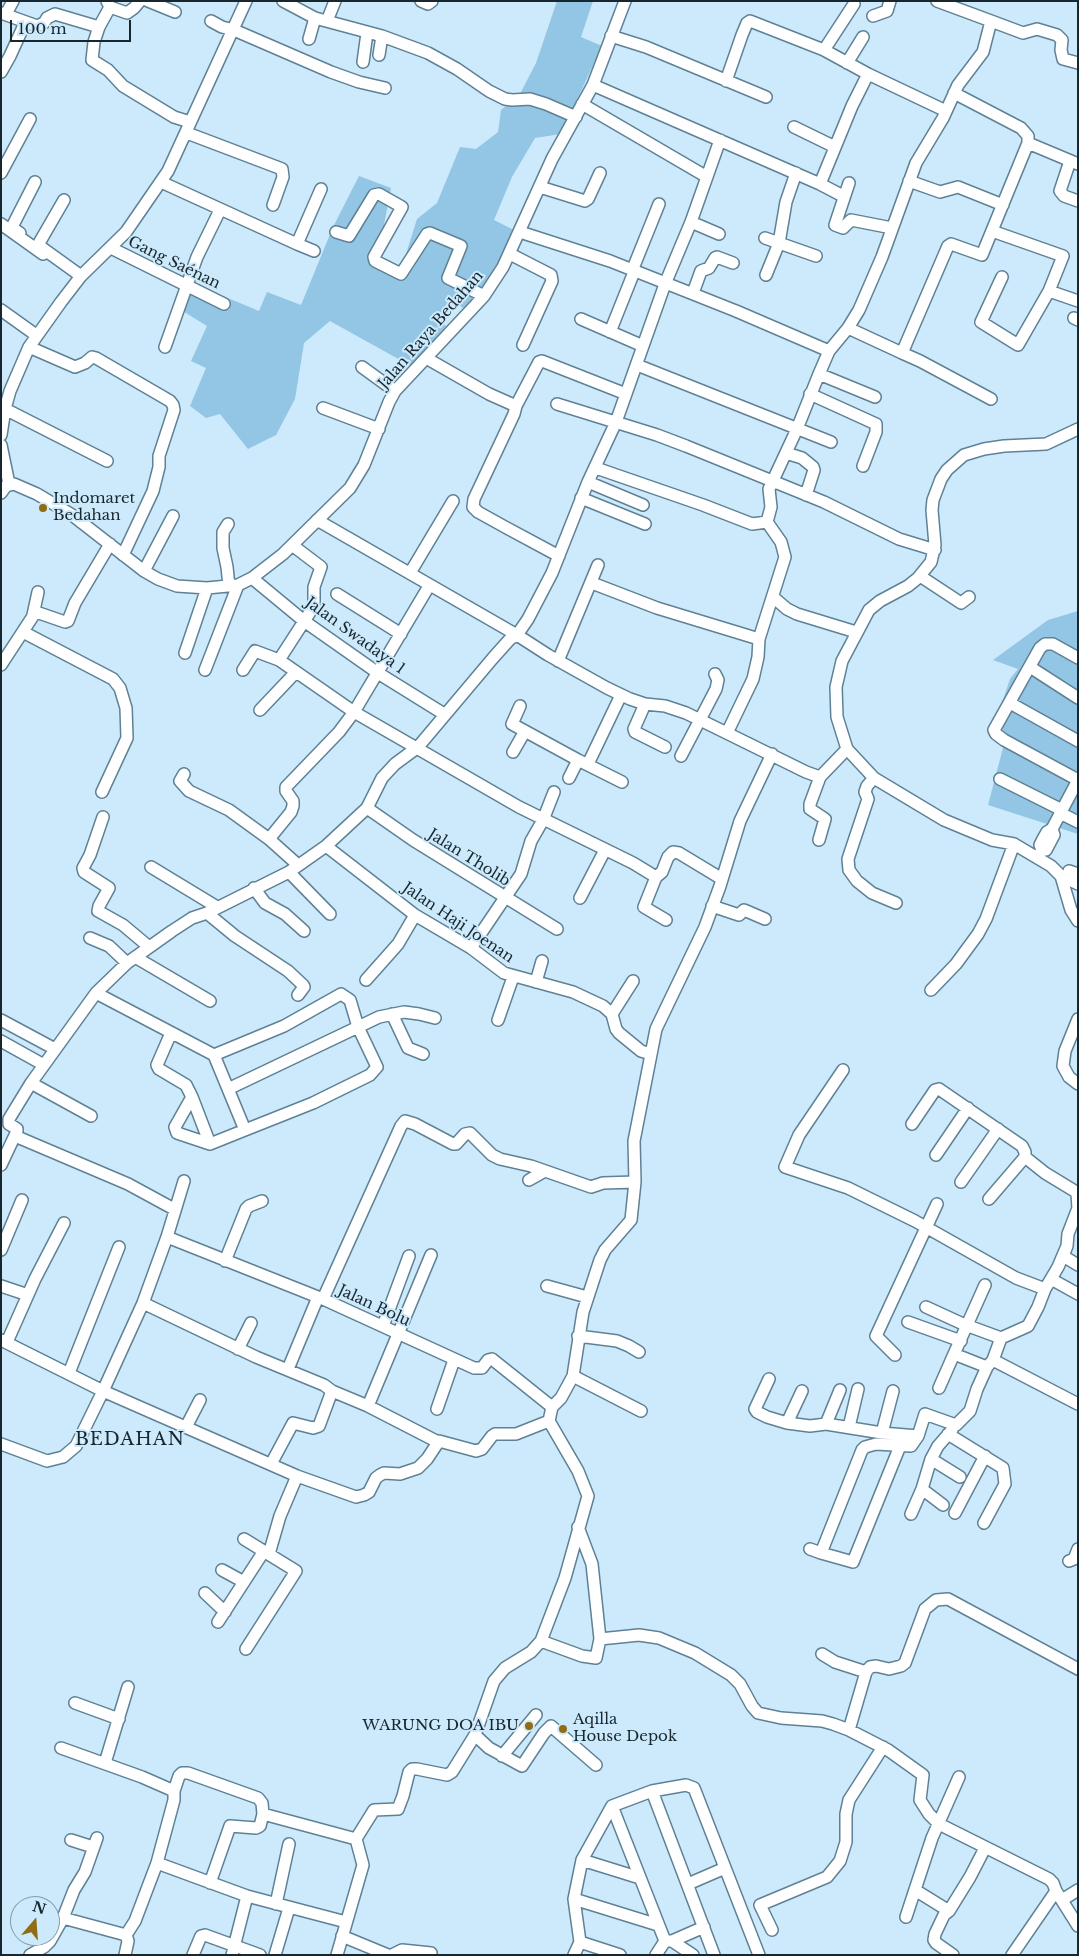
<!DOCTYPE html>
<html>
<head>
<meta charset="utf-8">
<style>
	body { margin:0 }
	#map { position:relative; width:1079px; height:1956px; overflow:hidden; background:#cceafb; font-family:"Libre Baskerville",serif }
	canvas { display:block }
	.frame { position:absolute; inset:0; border:2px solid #18262e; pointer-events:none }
	.north { position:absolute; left:10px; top:1896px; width:50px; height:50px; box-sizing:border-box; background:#cceafb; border:1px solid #849ca9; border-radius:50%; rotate:18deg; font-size:14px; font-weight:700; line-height:20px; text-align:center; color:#18262e }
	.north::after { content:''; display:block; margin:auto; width:18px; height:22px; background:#916c13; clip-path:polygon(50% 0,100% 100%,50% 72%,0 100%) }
	.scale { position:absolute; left:10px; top:20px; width:121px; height:22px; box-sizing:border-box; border:2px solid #18262e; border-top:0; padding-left:6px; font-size:15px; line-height:18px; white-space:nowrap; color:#18262e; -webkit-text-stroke:4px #cceafb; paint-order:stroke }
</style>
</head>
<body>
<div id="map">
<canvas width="1079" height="1956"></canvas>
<div class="frame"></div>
<div class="north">N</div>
<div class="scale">100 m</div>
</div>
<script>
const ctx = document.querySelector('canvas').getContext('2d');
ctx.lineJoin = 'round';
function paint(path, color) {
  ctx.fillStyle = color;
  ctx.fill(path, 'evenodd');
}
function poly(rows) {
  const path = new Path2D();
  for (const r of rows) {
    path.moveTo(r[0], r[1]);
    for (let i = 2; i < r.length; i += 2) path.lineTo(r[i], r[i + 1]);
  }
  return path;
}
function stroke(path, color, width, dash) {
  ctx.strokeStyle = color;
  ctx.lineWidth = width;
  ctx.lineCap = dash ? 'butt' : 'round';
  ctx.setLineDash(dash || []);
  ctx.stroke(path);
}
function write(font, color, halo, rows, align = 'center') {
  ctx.font = font + ' "Libre Baskerville",serif';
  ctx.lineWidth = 4;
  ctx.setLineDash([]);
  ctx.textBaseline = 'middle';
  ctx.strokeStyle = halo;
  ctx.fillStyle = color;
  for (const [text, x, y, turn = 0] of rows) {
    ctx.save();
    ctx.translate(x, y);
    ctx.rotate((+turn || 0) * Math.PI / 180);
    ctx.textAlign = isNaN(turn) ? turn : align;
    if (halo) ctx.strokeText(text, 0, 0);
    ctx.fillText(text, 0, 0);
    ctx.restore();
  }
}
paint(poly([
	[557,1,593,1,581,37,602,46,561,134,535,138,512,177,494,220,516,231,484,287,465,309,450,300,436,318,446,326,411,366,330,321,304,343,295,399,276,435,248,449,220,414,206,418,190,406,206,368,191,361,207,326,181,310,192,283,259,311,267,292,301,305,333,227,359,176,391,188,376,267,400,273,417,219,437,203,460,147,476,149,498,132,501,110,520,94,536,63],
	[1078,611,1078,834,988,805,1004,744,1001,706,1010,679,1018,669,993,660,1048,620]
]), '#92c6e4');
const minor = poly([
	[107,1,110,7,99,27,94,42,92,60,108,70,123,86,174,117,190,122],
	[148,1,175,12],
	[283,1,315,18,382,36,428,53,457,69,489,91,505,99,512,100,530,99,546,104,576,117],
	[421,1,428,4,432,1],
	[110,7,127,13,134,8,140,1],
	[1,13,37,26,44,23,47,18,55,14,99,27],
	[6,14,13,1],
	[873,16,887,11,890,1],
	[211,21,222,27,234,30,331,72,359,82,385,88],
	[327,21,335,1],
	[991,21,1023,33,1037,29,1057,35,1062,40,1061,50,1063,59,1078,63],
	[611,36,646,47,766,97],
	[309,39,315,18],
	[824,50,854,4],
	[379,55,382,36],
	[363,62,367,33],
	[847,63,863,37],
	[1,72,10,56,25,23],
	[726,81,742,35,747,23,750,21,824,50,868,74,946,111],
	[593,85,820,184,843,196],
	[582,104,707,177],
	[794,127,835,147],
	[187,133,282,169,283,177,273,205],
	[1028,143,1078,164],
	[1070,161,1060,191,1064,196,1078,201],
	[1,173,30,119],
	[796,173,786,202,779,243,816,256],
	[909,181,940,192,958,187,1003,205],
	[161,182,297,244,321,189],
	[849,183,835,225,843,228,851,220,892,228],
	[820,184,852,106,868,74],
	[540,187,585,201,588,199,600,173],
	[64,200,38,245,81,276],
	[691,222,719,234],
	[1,224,43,254],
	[992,231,1063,256,1049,291,1018,345,981,322,1002,277],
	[336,232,349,236,374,195,379,194,402,207,374,257,375,261,401,274,427,234,430,233,461,246,448,278,484,296],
	[520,232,610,261,736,311,829,351],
	[20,233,14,229,13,225,35,182],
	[765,238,779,243,766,275],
	[297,244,314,251],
	[111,248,224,304],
	[510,254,551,275,552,281,523,345],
	[632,271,659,204],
	[1049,291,1078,301],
	[693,293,701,271,709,268,715,258,717,257,733,263],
	[1,310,36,335],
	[1074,318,1078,320],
	[581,319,643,346],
	[848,328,902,353,948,246,951,244,982,255,1028,143,1028,136,1021,128,954,93],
	[610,332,634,272],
	[29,347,75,367,85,363,92,357,96,358,170,401,173,405,174,410,159,456,159,467,153,491,123,555],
	[165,347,197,257,220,210],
	[902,353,920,361,991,399],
	[426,358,489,394,516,406,539,362,542,361,626,394],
	[637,365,831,442],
	[362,367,395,391],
	[819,374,875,397],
	[810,394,876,424,876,432,863,466],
	[557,404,657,435,686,446,824,502,899,539,935,550],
	[516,406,514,414,474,499,473,507,478,512,505,527,559,556],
	[323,408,379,429],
	[5,409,107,461],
	[1078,429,1046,444,1004,446,984,449,964,455,947,470,941,479,933,500,932,510,935,545,931,562,918,578,908,586,880,601,869,610,842,661,836,687,837,717,847,749,874,778,944,820,992,840,1014,844,1051,866,1061,876,1071,910,1078,921],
	[1,435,5,409,10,391,29,347,61,302,81,276,126,232,168,171,246,1],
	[1,445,9,484],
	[786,453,802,458,813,467,814,470,806,495],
	[596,468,703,505,752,524,767,522,771,507,769,489,797,429,819,374,829,351,848,328,859,310,882,257,916,163,943,118,958,85,983,52,991,21,937,1],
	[588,482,643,505],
	[1,493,6,486,14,484,37,494,72,515,144,571,158,579,177,586,207,588,238,585,252,578,283,554,350,488,364,465,389,402,395,391,484,296,503,267,552,159,593,85,625,1],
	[581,498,645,524],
	[317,520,517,635,548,655,607,688,630,699,645,704,665,706,686,713,806,772,820,777,847,749],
	[228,524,223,532,223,548,227,567,229,586],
	[144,571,173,516],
	[410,573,453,501],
	[920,576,961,603,969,597],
	[252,578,304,621,378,673,444,714],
	[592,583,657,608,759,639],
	[337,594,401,634],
	[773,597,787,609,797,614,856,632],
	[33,615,38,592],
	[23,632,113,679,120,688,126,708,127,738,102,792],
	[185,653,207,588],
	[1078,658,1053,644,1045,644,1040,648,994,730,996,734,1004,740,1078,780],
	[279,660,312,609,314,603,314,587,321,567,292,545],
	[558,661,598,565],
	[1,665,35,613,39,613,65,622,68,621,75,603,110,544],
	[1030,667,1078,698],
	[205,670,238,585],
	[243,670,255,651,279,660,354,712,519,807,633,863,656,877,662,872,668,857,673,852,679,853,722,879],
	[1010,703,1078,741],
	[645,704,634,729,635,732,665,747],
	[520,706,512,724,578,760,622,782],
	[260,710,296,672],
	[727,733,753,679,758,657,759,639,785,557,781,542,767,522],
	[513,752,525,731],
	[681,756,716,689,718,680,715,674],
	[588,764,621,695],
	[184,774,180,781,189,791,229,810,269,839,298,865],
	[569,778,578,760],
	[874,778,867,786,865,792,868,799,848,859,849,870,857,881,872,893,896,903],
	[1000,779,1062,810],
	[367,808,413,840,557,929],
	[1060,813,1078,822],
	[103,817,90,855,83,868,84,872,109,888,99,906,98,911,123,925,148,946],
	[269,839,291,812,293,806,293,801,286,791,286,787,339,732,354,712,429,586],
	[819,840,825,819,810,809,810,804,820,777],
	[326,846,415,915,471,948,504,973,573,992,603,1006,612,1014,616,1029,619,1033,641,1051,651,1054],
	[1042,850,1040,845,1043,839,1047,832,1052,829,1078,780],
	[1039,855,1042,850,1046,850,1054,835,1052,829],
	[151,867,217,907],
	[1069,871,1078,874],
	[289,872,330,914],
	[1061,876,1078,884],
	[656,877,644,907,666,920],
	[254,888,265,903,285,914,304,931],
	[580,898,605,850],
	[712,906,739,915,744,910,765,919],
	[207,913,235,936,288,971,303,985,304,987,298,995],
	[90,938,109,946,127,963],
	[471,948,521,874,531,841,543,820,554,792],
	[135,957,210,1001],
	[366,980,398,944,415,915],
	[536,982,542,961],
	[931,990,956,964,978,934,986,919,1014,844],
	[96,993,214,1055,245,1130,313,1103,370,1075,377,1067,358,1027,350,1000,341,994,284,1026,214,1055],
	[392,1014,408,1048,423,1054],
	[612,1014,633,981],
	[1078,1019,1065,1051,1063,1066,1069,1077,1078,1084],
	[1,1020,55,1049],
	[498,1020,513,977],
	[171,1033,157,1065,159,1069,186,1085,192,1097,175,1127,177,1133,210,1144,245,1130],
	[1,1041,44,1065],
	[843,1070,799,1135,785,1167,848,1188,915,1221,1016,1278,1045,1289],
	[31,1083,91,1116],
	[228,1089,379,1017,404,1012,419,1014,435,1018],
	[192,1097,210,1144],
	[912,1124,935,1090,939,1089,1022,1146,1025,1152,1025,1157,1045,1173,1078,1193],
	[15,1136,128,1184,174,1209],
	[936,1155,968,1108],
	[1,1165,17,1131,17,1129,9,1124,9,1119,31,1083,96,993,127,963,172,931,192,918,207,913,289,872,326,846,367,808,382,778,395,764,418,747,493,658,510,639,517,635,528,619,552,573,588,482,616,422,665,284,691,222,720,140],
	[529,1180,545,1171],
	[961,1182,998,1129],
	[989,1199,1025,1157],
	[167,1237,323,1299,474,1368,482,1368,488,1360,492,1359,552,1407],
	[1,1250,22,1200],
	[1063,1256,1078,1265],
	[225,1261,246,1209,249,1206,262,1201],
	[1051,1279,1078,1294],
	[985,1285,954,1354,987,1367],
	[1,1286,28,1295],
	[547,1286,587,1297],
	[323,1299,401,1126,405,1121,415,1124,453,1144,456,1144,465,1134,470,1133,492,1155,500,1159,531,1166,591,1187,603,1183,635,1182],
	[143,1303,256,1357,324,1385,332,1391,368,1406,438,1442],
	[926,1307,963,1324,1001,1338],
	[908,1322,961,1341],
	[383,1326,409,1256],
	[578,1336,617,1341,629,1346,639,1352],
	[1,1340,103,1391,297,1476,356,1497,364,1495,369,1492,376,1478,380,1475,384,1473,400,1474,418,1468,427,1459,439,1441,476,1451,482,1449,492,1436,495,1434,516,1434,549,1421],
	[7,1342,35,1279,64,1223],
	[238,1349,251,1323],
	[895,1355,876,1336,937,1204],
	[993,1360,1078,1404],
	[288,1369,318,1297],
	[69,1373,119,1247],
	[573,1376,641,1411],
	[769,1379,755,1409,757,1412,767,1417,787,1423,810,1426,826,1424,882,1433,918,1436],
	[939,1388,954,1354],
	[368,1406,431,1255],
	[437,1409,454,1360],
	[787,1423,802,1391],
	[826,1424,840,1390],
	[186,1427,200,1400],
	[849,1427,858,1389],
	[882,1433,893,1391],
	[948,1434,1003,1468,1005,1484,984,1523],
	[1,1444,47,1461,63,1457,76,1446,103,1391,143,1303,167,1237,184,1181],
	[931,1459,960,1477],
	[271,1464,293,1423,313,1428,319,1426,332,1391],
	[922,1489,943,1505],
	[955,1513,985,1456],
	[911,1514,922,1489,931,1459,938,1446,952,1430],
	[578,1527,592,1564,600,1639,639,1635,659,1638,695,1653,731,1675,740,1684,752,1706,758,1713,781,1718,822,1721,833,1724,849,1730,888,1750,923,1775,920,1800,929,1814,939,1824,1049,1879,1053,1883,1056,1891,1078,1926],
	[244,1539,296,1571,246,1649],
	[810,1549,821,1553,862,1450,865,1447,876,1444,911,1446,918,1436,925,1414,956,1425,970,1411,977,1389,987,1367,993,1360,1001,1338,1028,1326,1038,1307,1045,1289,1058,1267,1067,1246,1068,1234,1078,1208,1077,1194],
	[821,1553,853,1562,900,1446],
	[269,1554,280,1516,297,1476],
	[1069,1561,1074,1559,1078,1549],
	[222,1570,244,1582],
	[205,1593,225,1612],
	[218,1622,264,1551],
	[541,1641,582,1656,596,1658,600,1639],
	[822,1654,835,1662,866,1672,870,1667,876,1666,889,1669,901,1666,905,1663,925,1609,936,1600,948,1599,1078,1669],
	[75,1703,119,1719],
	[849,1730,866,1672],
	[475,1735,489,1748,522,1766,544,1733,551,1726,596,1765],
	[502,1756,536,1715],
	[105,1763,128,1687],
	[174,1791,179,1776,182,1773,188,1773,258,1798,262,1803,263,1814,260,1826,256,1828,230,1826,210,1883],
	[652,1791,714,1955],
	[612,1806,665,1941],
	[263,1814,356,1839],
	[71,1840,93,1847],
	[582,1860,640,1878],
	[157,1863,247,1896,346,1922],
	[688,1884,725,1868],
	[915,1890,949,1911],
	[574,1899,658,1925],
	[1062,1900,1078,1890],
	[276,1904,289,1844],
	[906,1917,932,1838,959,1777],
	[63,1918,74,1890,85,1872,97,1838],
	[772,1930,760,1905,827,1877,840,1861,846,1842,846,1814,849,1800,883,1747],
	[342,1936,388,1955],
	[672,1941,693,1955],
	[580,1942,620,1955],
	[30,1955,44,1947,50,1941,63,1918,126,1935,135,1921,157,1863,174,1800,174,1791,142,1777,61,1748],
	[125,1955,128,1941,126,1935],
	[193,1955,201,1936,205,1935,260,1955],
	[232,1955,247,1896],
	[275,1955,289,1908],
	[337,1955,363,1865,356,1839,359,1834,374,1810,398,1809,403,1796,409,1772,412,1769,417,1769,447,1775,452,1772,475,1735,494,1681,505,1668,531,1652,541,1641,565,1578,588,1496,578,1471,549,1421,552,1407,561,1398,573,1376,583,1312,600,1260,605,1250,631,1220,635,1182,634,1141,656,1029,705,927,720,886,740,821,772,754],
	[392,1955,402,1950,431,1953],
	[574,1955,580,1942,574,1899,582,1860,612,1806,652,1791,686,1785,694,1788,759,1955],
	[656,1955,665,1941,672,1941,704,1927],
	[953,1955,936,1943,934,1940,935,1934,944,1915,949,1911,970,1877,985,1848],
	[1012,1955,1056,1891]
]);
stroke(minor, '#5f8195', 14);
stroke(minor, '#fff', 11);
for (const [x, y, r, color] of [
	[43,508,5,"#916c13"],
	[529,1726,5,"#916c13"],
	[563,1729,5,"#916c13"]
]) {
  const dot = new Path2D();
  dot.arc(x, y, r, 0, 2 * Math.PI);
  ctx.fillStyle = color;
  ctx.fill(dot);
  stroke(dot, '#cceafb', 2);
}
write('15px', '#18262e', '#cceafb', [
	["Gang Saénan",174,263,26],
	["Jalan Raya Bedahan",431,330,-49],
	["Jalan Swadaya 1",355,636,36],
	["Jalan Tholib",469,858,32],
	["Jalan Haji Joenan",458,923,34],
	["Jalan Bolu",374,1306,25]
]);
write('15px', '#18262e', '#cceafb', [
	["Indomaret",53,499],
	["Bedahan",53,516],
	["Aqilla",573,1720],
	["House Depok",573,1737],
	["WARUNG DOA IBU",519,1726,"right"]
], 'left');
ctx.letterSpacing = '1px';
write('18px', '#18262e', '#cceafb', [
	["BEDAHAN",130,1440]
]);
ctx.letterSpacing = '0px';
</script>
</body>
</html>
